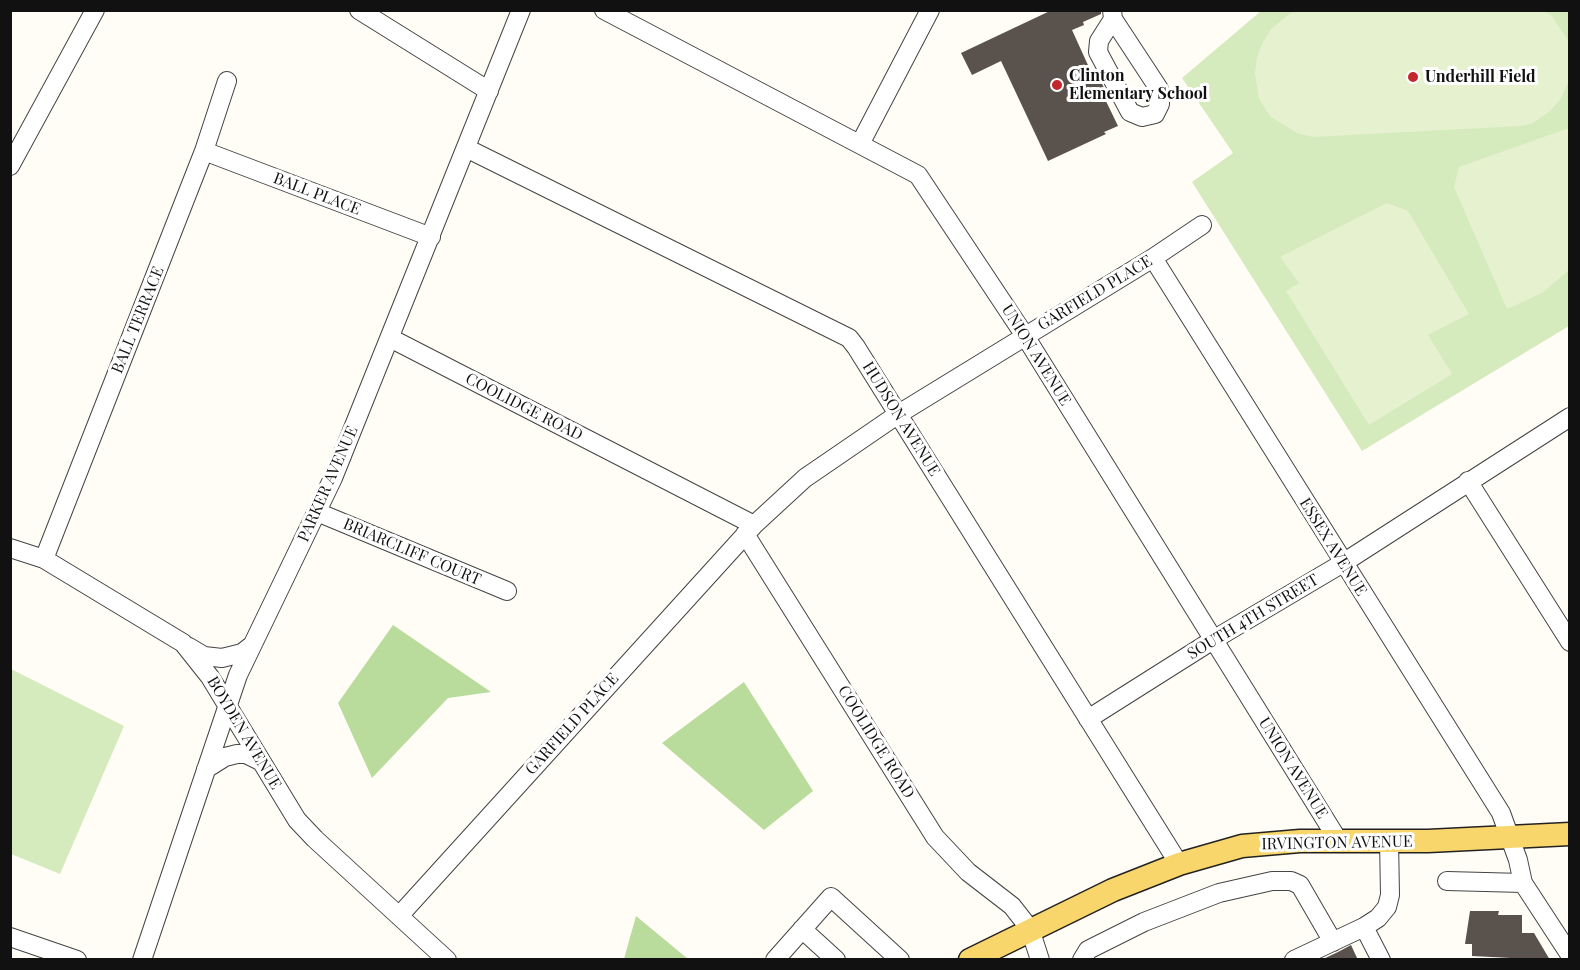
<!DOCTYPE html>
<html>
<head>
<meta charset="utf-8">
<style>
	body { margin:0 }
	#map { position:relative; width:1580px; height:970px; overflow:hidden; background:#fffdf5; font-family:"Playfair Display",serif }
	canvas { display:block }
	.frame { position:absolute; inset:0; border:12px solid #111; pointer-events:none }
</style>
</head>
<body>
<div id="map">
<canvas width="1580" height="970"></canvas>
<div class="frame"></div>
</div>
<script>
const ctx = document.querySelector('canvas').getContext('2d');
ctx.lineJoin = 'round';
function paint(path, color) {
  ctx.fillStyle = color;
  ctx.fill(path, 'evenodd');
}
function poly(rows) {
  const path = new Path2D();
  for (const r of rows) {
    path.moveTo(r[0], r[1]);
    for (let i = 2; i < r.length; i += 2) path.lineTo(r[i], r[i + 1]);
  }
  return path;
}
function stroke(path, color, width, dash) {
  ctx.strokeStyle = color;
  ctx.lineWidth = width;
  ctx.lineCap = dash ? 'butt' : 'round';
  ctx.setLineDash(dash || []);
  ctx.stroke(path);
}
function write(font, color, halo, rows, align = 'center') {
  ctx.font = font + ' "Playfair Display",serif';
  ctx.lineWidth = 6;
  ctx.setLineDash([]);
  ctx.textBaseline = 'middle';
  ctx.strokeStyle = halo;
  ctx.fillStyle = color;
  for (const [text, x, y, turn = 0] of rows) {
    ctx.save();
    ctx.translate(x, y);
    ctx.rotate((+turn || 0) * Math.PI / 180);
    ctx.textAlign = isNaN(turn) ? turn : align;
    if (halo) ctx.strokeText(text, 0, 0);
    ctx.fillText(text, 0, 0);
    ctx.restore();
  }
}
paint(poly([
	[1261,11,1569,11,1569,326,1362,451,1192,182,1233,153,1182,78],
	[11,669,124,726,60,874,11,854]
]), '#d5ebbd');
paint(poly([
	[393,625,491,692,448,698,372,778,338,703],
	[744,682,813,791,764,830,662,743],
	[636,916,688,959,624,959]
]), '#b9dc9c');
paint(poly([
	[1301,10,1544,11,1552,16,1569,42,1569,81,1560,100,1549,112,1531,124,1519,126,1313,137,1297,133,1270,116,1259,99,1255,73,1257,57,1263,42,1272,28,1291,13],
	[1569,128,1569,270,1542,293,1507,309,1454,187,1459,167],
	[1387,203,1408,211,1469,314,1428,335,1452,374,1369,425,1286,291,1299,283,1280,257]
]), '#e6f2cf');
paint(poly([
	[1052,10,1101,10,1101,14,1083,22,1084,25,1072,30,1092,74,1095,71,1108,95,1104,97,1118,126,1104,132,1106,134,1048,161,1001,61,972,75,961,53],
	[1470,911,1499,911,1498,915,1522,915,1522,933,1534,933,1550,960,1472,956,1472,944,1465,944],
	[1351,945,1358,960,1321,960,1338,952]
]), '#5a524d');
const minor = poly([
	[359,10,489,91],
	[604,10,918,175,1025,336,1338,840],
	[1112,10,1113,19,1159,89,1160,104,1155,114,1142,117,1130,112,1098,52,1099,41,1113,19],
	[860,144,930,10],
	[466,148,849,338,856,347,1179,864],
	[204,151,431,237],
	[10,166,95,10],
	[1153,258,1501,813,1518,860,1523,883,1570,955],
	[390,338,754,525],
	[1468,481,1570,642],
	[317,512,507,591],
	[745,534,935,837,968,872,1012,906,1030,929,1040,960],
	[10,548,44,559,183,643,210,677,297,820,315,839,447,960],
	[44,559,204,151,227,81],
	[189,647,204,656,222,658,242,653,251,646],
	[1088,719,1213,640,1343,563,1570,417],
	[206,769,225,757,237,754,246,754,260,761],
	[1447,881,1523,883],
	[399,916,754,525,805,478,897,415,1153,258,1202,225],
	[1364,927,1381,960],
	[802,929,836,960],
	[10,937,77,960],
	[142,960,238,675,333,478,521,10],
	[775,960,831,897,900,960],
	[1082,960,1088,950,1144,922,1219,893,1272,881,1291,881,1300,885,1333,942],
	[1294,960,1364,927,1378,918,1387,907,1390,895,1389,840]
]);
const major = poly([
	[970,960,1113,890,1179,864,1242,846,1300,841,1428,841,1570,834]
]);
stroke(minor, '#444', 20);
stroke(major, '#222', 25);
stroke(minor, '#fff', 18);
stroke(major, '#f9d66b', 22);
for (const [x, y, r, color] of [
	[1413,77,6,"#c4262e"],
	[1057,85,6,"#c4262e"]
]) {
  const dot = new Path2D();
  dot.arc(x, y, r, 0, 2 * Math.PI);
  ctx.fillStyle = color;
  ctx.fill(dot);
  stroke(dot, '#fff', 2);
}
write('bold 16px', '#111', '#fff', [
	["Clinton",1069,76],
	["Elementary School",1069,94],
	["Underhill Field",1425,77]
], 'left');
write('16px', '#111', '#fff', [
	["BALL PLACE",317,194,21],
	["GARFIELD PLACE",1095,293,-31],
	["BALL TERRACE",138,320,-68],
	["UNION AVENUE",1036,355,58],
	["COOLIDGE ROAD",524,407,27],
	["HUDSON AVENUE",901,419,58],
	["PARKER AVENUE",328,484,-66],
	["ESSEX AVENUE",1333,547,58],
	["BRIARCLIFF COURT",412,552,23],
	["SOUTH 4TH STREET",1253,617,-31],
	["GARFIELD PLACE",572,724,-48],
	["BOYDEN AVENUE",244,733,59],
	["COOLIDGE ROAD",876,742,58],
	["UNION AVENUE",1293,768,58],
	["IRVINGTON AVENUE",1337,843,-1]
]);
</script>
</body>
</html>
